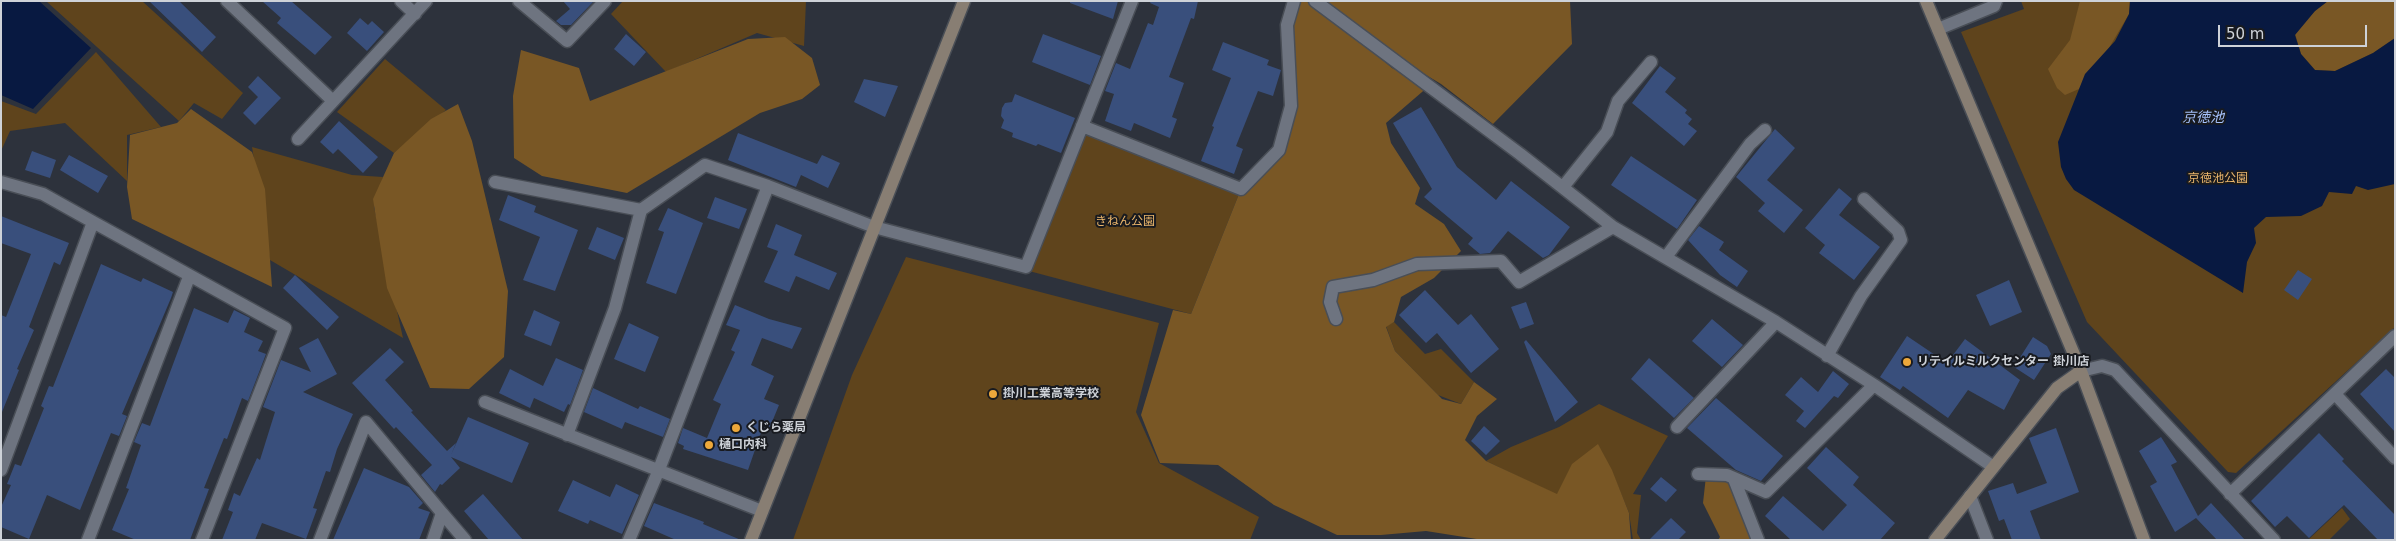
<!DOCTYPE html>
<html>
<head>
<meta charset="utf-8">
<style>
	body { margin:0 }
	#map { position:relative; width:2396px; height:541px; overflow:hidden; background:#2d323c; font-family:"DejaVu Sans",sans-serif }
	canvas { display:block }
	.frame { position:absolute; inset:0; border:2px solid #ced2d8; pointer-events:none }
	.scale { position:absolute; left:2218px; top:25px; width:149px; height:22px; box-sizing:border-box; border:2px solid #ced2d8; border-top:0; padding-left:6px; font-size:15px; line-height:18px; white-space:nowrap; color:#ced2d8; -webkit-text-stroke:4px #181a1f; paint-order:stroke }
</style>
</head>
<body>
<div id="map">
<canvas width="2396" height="541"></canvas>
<div class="frame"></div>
<div class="scale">50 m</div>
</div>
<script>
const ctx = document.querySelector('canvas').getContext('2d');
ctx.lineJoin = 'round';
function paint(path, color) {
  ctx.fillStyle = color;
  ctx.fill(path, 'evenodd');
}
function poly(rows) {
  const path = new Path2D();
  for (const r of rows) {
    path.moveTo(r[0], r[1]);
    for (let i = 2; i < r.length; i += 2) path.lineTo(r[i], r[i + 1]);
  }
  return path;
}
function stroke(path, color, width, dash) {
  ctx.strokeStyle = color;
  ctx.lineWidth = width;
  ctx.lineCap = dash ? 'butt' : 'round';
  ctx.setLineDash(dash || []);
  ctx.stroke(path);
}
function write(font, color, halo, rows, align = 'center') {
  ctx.font = font + ' "DejaVu Sans","Noto Sans JP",sans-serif';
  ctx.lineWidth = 4;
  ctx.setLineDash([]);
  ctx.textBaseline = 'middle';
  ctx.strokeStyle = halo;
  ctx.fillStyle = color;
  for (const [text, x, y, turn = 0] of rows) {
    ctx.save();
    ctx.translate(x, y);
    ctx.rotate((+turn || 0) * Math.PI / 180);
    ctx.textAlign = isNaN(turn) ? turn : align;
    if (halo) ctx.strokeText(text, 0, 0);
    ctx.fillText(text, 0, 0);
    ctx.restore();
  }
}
paint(poly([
	[46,1,142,1,243,93,222,119,194,103,179,121],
	[623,1,806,1,804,46,757,33,666,72,611,14],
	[2021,1,2395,1,2395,327,2236,473,2228,472,2087,322,1961,32,2024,9],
	[96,52,161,127,127,135,127,181,65,123,10,131,1,151,1,101,36,114],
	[385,59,446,110,394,153,337,112],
	[1082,126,1239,194,1191,314,1029,271],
	[252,147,352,175,383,177,374,207,403,338,270,260],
	[906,257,1159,323,1136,412,1159,463,1259,517,1250,540,793,540,852,375],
	[1394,322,1425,354,1441,349,1474,382,1461,404,1438,395,1395,351,1386,326],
	[1599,404,1668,436,1633,494,1641,495,1637,533,1641,540,1633,540,1629,513,1613,474,1598,445,1557,495,1486,461,1511,447,1559,427],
	[2342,508,2350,519,2329,540,2308,540]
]), '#5f441c');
paint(poly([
	[1297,1,1314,1,1392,68,1429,86,1386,123,1391,143,1420,188,1415,204,1444,224,1461,251,1434,278,1401,297,1394,322,1386,327,1395,351,1442,399,1461,404,1474,382,1497,399,1477,416,1465,440,1486,461,1557,494,1572,464,1598,444,1612,470,1629,513,1631,540,1483,540,1426,531,1381,535,1337,535,1274,505,1218,465,1160,463,1141,415,1173,310,1191,314,1241,189,1257,173,1286,124,1292,6],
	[1322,1,1570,1,1572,44,1493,124,1441,84,1368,40],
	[2080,1,2130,1,2129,14,2109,48,2079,89,2065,95,2057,88,2048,69,2070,40],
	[2328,1,2395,1,2395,38,2373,53,2335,71,2315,70,2301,54,2294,30,2315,11],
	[785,37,812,58,820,85,802,99,760,113,627,193,542,176,514,158,513,96,521,50,579,68,590,101,748,39],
	[458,104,472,141,508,291,504,357,469,389,430,388,387,288,373,199,394,153,431,119],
	[191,109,252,152,265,189,272,287,132,219,127,187,130,135,177,123],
	[1706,476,1729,479,1756,540,1718,540,1720,537,1703,503]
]), '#795725');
paint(poly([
	[1,1,39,1,91,48,33,109,1,95],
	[2130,1,2328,1,2315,11,2295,35,2301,54,2315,70,2335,71,2373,53,2395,38,2395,184,2368,190,2356,186,2352,194,2329,192,2322,206,2301,216,2266,217,2254,228,2256,243,2247,262,2243,293,2074,190,2066,179,2061,167,2058,142,2085,74,2115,41,2129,14]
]), '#081941');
paint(poly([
	[149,1,179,1,216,37,202,52],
	[262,1,291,1,332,37,315,55,277,23,281,18],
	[563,1,594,1,571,25,561,25,556,21,570,9],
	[1070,1,1118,1,1113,19,1070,3],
	[1151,1,1198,1,1194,19,1191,18,1169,77,1184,83,1172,117,1177,119,1170,138,1134,123,1131,131,1105,121,1114,94,1105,91,1116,63,1130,69,1148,23,1153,25,1159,7,1150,3],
	[360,18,368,25,372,21,384,32,367,51,347,33],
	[626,34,646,52,634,66,614,49],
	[1043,34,1101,56,1090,85,1032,62],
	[1223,42,1269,60,1267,65,1281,70,1273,96,1258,91,1236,146,1243,149,1234,174,1201,161,1214,127,1212,126,1231,78,1212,70],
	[1660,66,1676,78,1665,92,1687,110,1685,113,1692,119,1688,124,1697,131,1684,146,1632,103],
	[258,76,281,98,255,125,243,113,258,97,248,87],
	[864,79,898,86,885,117,854,102],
	[1015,94,1075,118,1061,153,1038,144,1036,146,1012,137,1013,133,1001,128,1004,120,1001,116,1002,108,1005,103,1012,102],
	[1421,107,1457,167,1496,200,1511,181,1570,227,1549,255,1543,258,1508,231,1490,253,1480,254,1468,244,1473,238,1424,197,1432,189,1393,123],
	[339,121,378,157,363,173,338,149,333,154,320,142],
	[1775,129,1795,148,1767,180,1803,210,1784,233,1758,211,1765,203,1736,177],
	[738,133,817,164,822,155,840,163,828,188,801,175,796,187,728,160],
	[32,151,56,160,50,178,25,170],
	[69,155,108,176,98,193,60,170],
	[1631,156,1697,200,1677,229,1611,185],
	[1839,188,1852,199,1839,215,1880,247,1854,280,1819,253,1825,245,1805,228],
	[508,195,536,206,534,212,578,230,555,291,523,280,540,237,499,220],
	[715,197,747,209,739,229,707,218],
	[668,208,703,223,676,294,646,283,664,232,658,230],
	[1,216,69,243,60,265,54,262,29,327,34,330,17,369,19,370,2,412,1,315,6,317,31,254,1,243],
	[776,224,802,235,794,255,837,273,829,290,796,276,789,292,764,282,778,251,767,247],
	[1699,226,1724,242,1719,250,1748,271,1737,287,1720,275,1688,240],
	[597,227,624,238,615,260,588,249],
	[101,264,141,282,143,278,173,292,171,298,122,414,127,416,119,436,111,433,80,510,47,495,29,539,1,527,1,507,11,485,7,484,15,464,21,466,44,408,41,406,49,386,53,387],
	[2298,270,2312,279,2298,300,2284,290],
	[295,275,339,317,327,330,283,288],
	[2009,280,2022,312,1990,326,1976,295],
	[1425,290,1458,325,1471,314,1499,349,1471,373,1437,333,1426,343,1399,315],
	[1526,302,1534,324,1520,329,1511,307],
	[735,305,769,319,802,328,792,349,762,338,751,365,774,376,764,399,779,405,770,427,764,424,748,470,683,449,684,446,678,443,683,428,707,438,721,404,713,400,735,352,731,350,740,330,726,325],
	[194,308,228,323,234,310,250,318,244,332,263,341,258,351,266,354,248,401,242,398,227,439,224,438,204,488,209,489,190,540,136,540,112,530,129,489,126,488,141,445,134,442,142,423,150,426],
	[534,310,560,322,551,346,524,335],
	[1712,319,1743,345,1722,367,1692,341],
	[629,323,659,337,645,372,614,359],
	[1907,336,1947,363,1965,339,2020,380,2004,410,1968,390,1948,418,1903,386,1900,390,1880,377],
	[2033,337,2047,346,2051,354,2034,380,2014,367],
	[318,338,337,374,303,392,353,414,337,449,330,472,326,471,313,508,317,509,306,539,262,523,255,540,222,540,233,512,228,510,234,493,240,496,257,458,260,460,275,412,263,407,281,360,311,372,299,348],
	[1526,340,1578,402,1555,422,1524,342],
	[390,348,404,362,385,380,413,411,411,412,447,451,456,443,451,455,468,417,529,443,512,483,451,457,460,468,442,485,440,484,435,492,421,475,432,465,396,427,394,429,352,383],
	[556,358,583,370,570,405,568,404,564,412,534,398,530,408,499,393,510,369,543,386],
	[1649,358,1694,398,1674,418,1631,379],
	[2386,369,2395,378,2395,432,2360,394],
	[1833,371,1849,384,1838,398,1834,396,1805,428,1796,421,1804,411,1785,395,1801,377,1818,392],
	[593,388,638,409,640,406,670,419,663,437,625,422,622,429,584,412],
	[1716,398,1783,456,1761,481,1736,470,1687,428],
	[1484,426,1500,441,1486,455,1471,441],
	[2056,428,2079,492,2030,511,2041,540,2012,540,2004,519,1999,521,1988,491,2013,483,2017,494,2047,483,2029,438],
	[2319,433,2344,459,2342,461,2395,515,2395,540,2378,540,2344,505,2309,538,2287,516,2275,527,2251,501],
	[2161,437,2177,462,2171,465,2198,516,2211,503,2245,540,2217,540,2196,518,2175,532,2150,486,2157,482,2139,451],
	[1826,447,1859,477,1853,485,1895,523,1880,540,1791,540,1765,516,1783,496,1823,531,1847,505,1807,468],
	[364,468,409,487,423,503,418,508,430,512,419,540,333,540],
	[1661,477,1677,490,1666,502,1650,489],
	[573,480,610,497,616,484,639,495,622,534,590,520,588,524,558,511],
	[483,494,523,540,489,540,464,511],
	[654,503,704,522,703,524,741,540,676,540,644,526],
	[1671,518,1686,532,1678,540,1649,540]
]), '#394f7c');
const street = poly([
	[227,1,333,101],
	[401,1,415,14],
	[519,1,567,41,605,1],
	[1315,1,1520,154,1613,227,1776,322,1874,385,1992,466],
	[1938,29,1994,6,1996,1],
	[1082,126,1241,189,1279,150,1291,106,1287,25,1294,1],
	[298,139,426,1],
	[1,182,43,194,93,222],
	[495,182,641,210,705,165,768,186,874,227,1026,267,1132,1],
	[1563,187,1607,132,1618,101,1651,62],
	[1666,257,1750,144,1765,130],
	[1336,319,1330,302,1333,287,1373,280,1417,264,1501,261,1519,282,1613,227],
	[1827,356,1861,296,1901,240,1898,231,1864,199],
	[2081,371,2102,366,2115,370,2274,540],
	[2335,394,2395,458],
	[485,402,762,511],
	[1677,427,1776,322],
	[567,435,615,308,641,210],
	[1,470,93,222,285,328,202,540],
	[1698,474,1727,475,1766,492,1874,385],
	[1734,479,1758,540],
	[2230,494,2395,336],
	[1970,496,1987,540],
	[88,540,189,277],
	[320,540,366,422,442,513],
	[433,540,442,513,465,540],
	[629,540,658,472,768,186]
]);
const secondary = poly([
	[1926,1,2081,371,2144,540],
	[751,540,964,1],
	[1935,540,2057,388,2081,371]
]);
stroke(street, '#494e56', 15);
stroke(secondary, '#494e56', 15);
stroke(street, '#6e7480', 12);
stroke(secondary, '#887e73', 12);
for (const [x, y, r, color] of [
	[1907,362,5,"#eda83b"],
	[993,394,5,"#eda83b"],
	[736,428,5,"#eda83b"],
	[709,445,5,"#eda83b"]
]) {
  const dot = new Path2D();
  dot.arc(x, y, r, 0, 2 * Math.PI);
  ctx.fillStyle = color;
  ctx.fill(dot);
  stroke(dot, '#181a1f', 2);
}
write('12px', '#eab66c', '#181a1f', [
	["京徳池公園",2218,179],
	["きねん公園",1125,222]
]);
write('bold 12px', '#ced2d8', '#181a1f', [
	["リテイルミルクセンター 掛川店",1917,362],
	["掛川工業高等学校",1003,394],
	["くじら薬局",746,428],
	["樋口内科",719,445]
], 'left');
write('italic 14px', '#a6c2fc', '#181a1f', [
	["京徳池",2203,118]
]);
</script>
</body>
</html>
